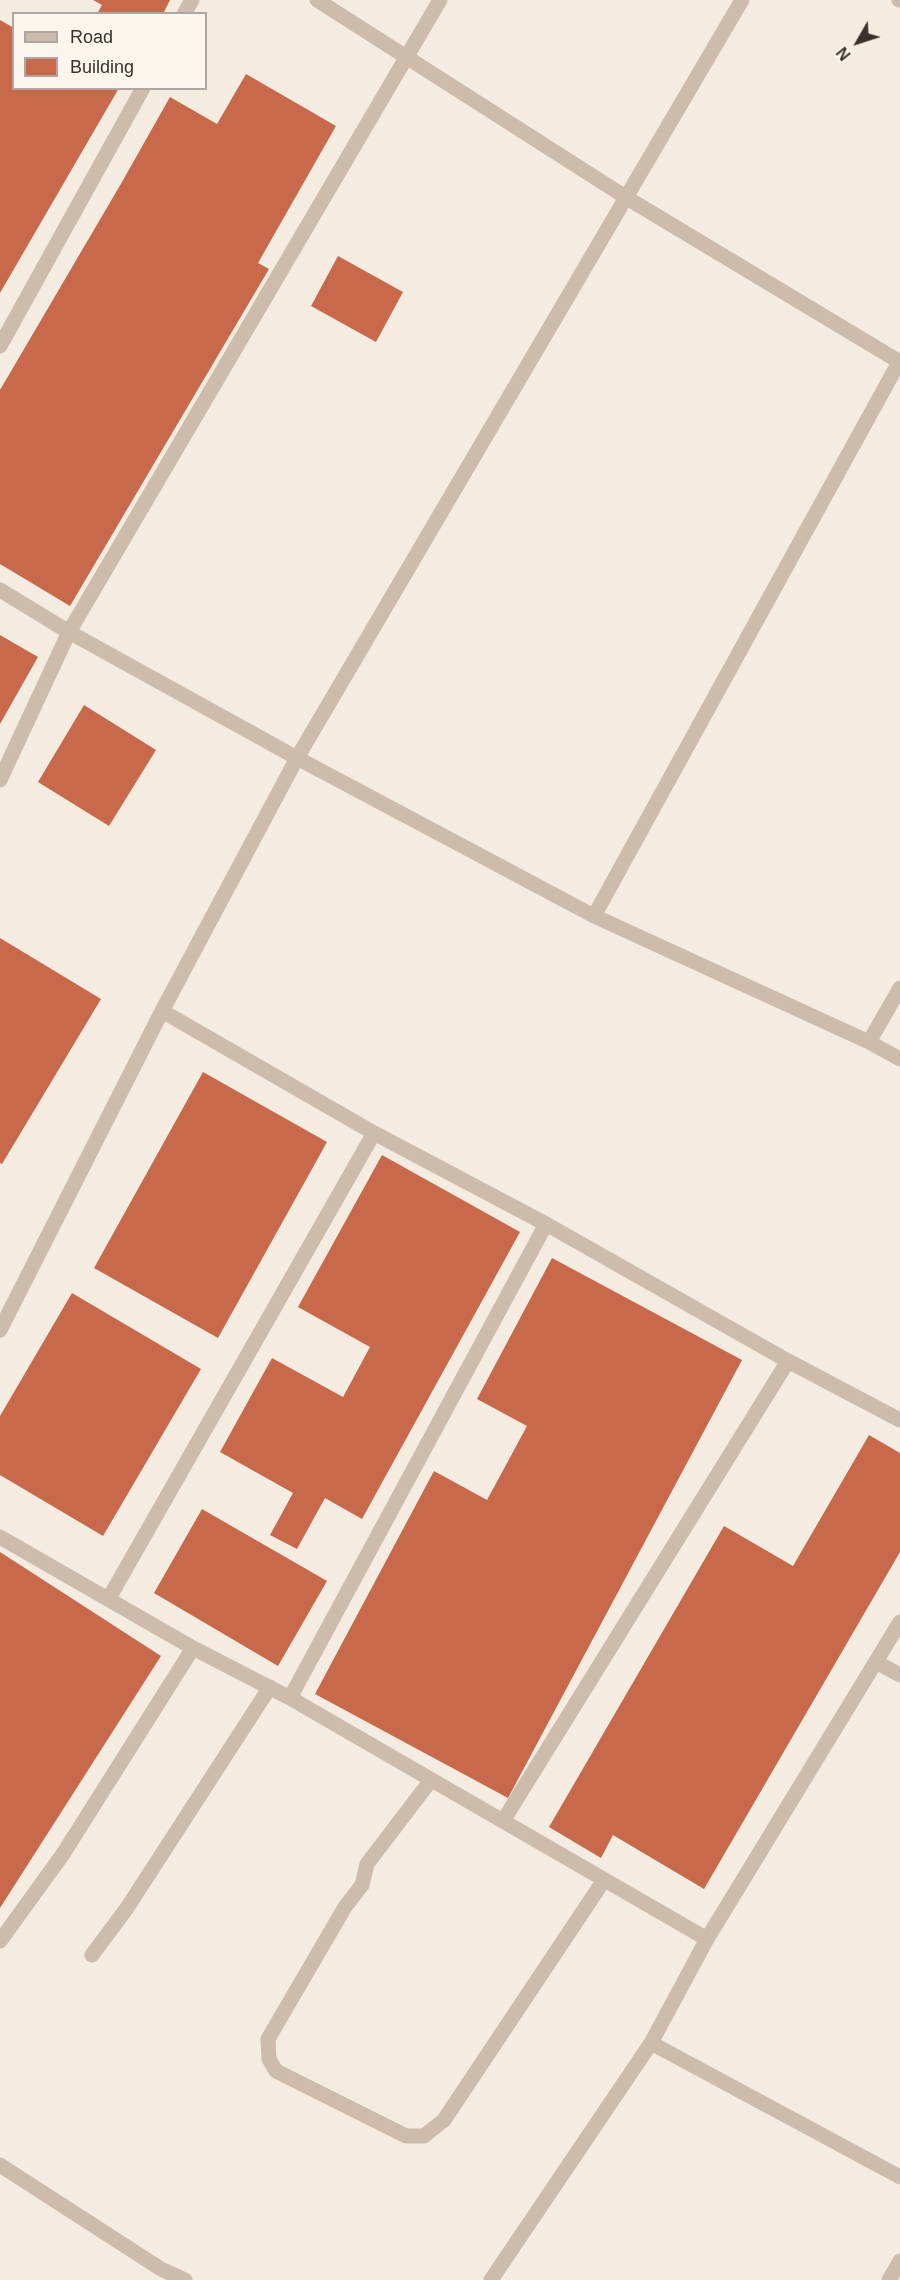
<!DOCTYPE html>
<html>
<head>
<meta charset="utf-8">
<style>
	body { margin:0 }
	#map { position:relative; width:900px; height:2280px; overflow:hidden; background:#f4ebe1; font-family:Helvetica,sans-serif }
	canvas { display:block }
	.legend { position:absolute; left:12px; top:12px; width:195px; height:78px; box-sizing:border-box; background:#fbf5ee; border:2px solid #aea6a0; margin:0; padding:8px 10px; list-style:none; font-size:18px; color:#3b302b }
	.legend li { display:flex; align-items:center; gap:12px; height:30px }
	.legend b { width:30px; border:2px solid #aea6a0 }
	.north { position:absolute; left:828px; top:12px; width:60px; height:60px; -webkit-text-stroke:4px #fbf5ee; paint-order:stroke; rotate:231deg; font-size:16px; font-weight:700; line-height:24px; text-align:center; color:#3b302b }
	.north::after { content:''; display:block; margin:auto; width:21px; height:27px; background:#3b302b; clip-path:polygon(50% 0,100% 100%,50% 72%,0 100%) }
</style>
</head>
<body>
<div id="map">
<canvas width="900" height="2280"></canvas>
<ul class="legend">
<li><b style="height:8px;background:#cdbbac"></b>Road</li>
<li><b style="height:16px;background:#c8694b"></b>Building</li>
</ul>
<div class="north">N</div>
</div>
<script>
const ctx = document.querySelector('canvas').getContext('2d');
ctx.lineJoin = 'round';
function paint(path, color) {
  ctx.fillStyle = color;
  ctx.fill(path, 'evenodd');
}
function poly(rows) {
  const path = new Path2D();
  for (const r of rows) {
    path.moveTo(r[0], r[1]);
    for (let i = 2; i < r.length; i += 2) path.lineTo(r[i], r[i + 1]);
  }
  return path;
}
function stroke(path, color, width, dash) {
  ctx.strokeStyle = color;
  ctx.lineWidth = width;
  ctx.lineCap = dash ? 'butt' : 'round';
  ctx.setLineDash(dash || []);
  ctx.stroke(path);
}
paint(poly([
	[93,0,170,0,163,14,97,14,102,5],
	[0,20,14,28,14,88,119,88,0,293],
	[246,74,336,126,258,263,269,269,70,606,0,564,0,390,122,182,170,97,217,124],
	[338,256,403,292,376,342,311,306],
	[0,635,38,657,0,724],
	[84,705,156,750,109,826,38,782],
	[0,938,101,999,2,1164,0,1163],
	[203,1072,327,1142,218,1338,94,1268],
	[382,1155,520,1232,362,1519,325,1498,297,1549,270,1535,293,1493,220,1452,272,1358,343,1397,370,1347,298,1307],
	[552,1258,742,1360,508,1798,315,1694,434,1471,487,1500,527,1426,477,1399],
	[72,1293,201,1369,103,1536,0,1475,0,1416],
	[869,1435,900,1453,900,1552,704,1889,613,1835,601,1858,549,1827,724,1526,793,1566],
	[202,1509,327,1581,278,1666,154,1593],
	[0,1552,161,1656,0,1908]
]), '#c8694b');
stroke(poly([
	[317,0,627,198,900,362],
	[899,0,900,0],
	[184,14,192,0],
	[0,346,143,88],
	[0,590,69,632,297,758,594,916,869,1042,900,1059],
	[0,780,69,632,440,0],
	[594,916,899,362],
	[162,1011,374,1133,546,1224,788,1361,900,1420],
	[869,1042,900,988],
	[0,1330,162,1011,297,758,742,0],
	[0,1537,193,1648,290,1698,707,1939],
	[109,1598,374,1133],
	[876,1662,900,1675],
	[290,1698,546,1224],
	[431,1780,367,1864,362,1885,345,1907,268,2039,269,2059,276,2071,406,2136,424,2136,444,2120,604,1880],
	[503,1821,788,1361],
	[0,1941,63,1854,193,1648],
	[92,1955,127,1908,270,1687],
	[651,2043,900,2177],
	[0,2165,161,2269,185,2280],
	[491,2280,651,2043,707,1939,900,1622],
	[889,2280,900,2261]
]), '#cdbbac', 15);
</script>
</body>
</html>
